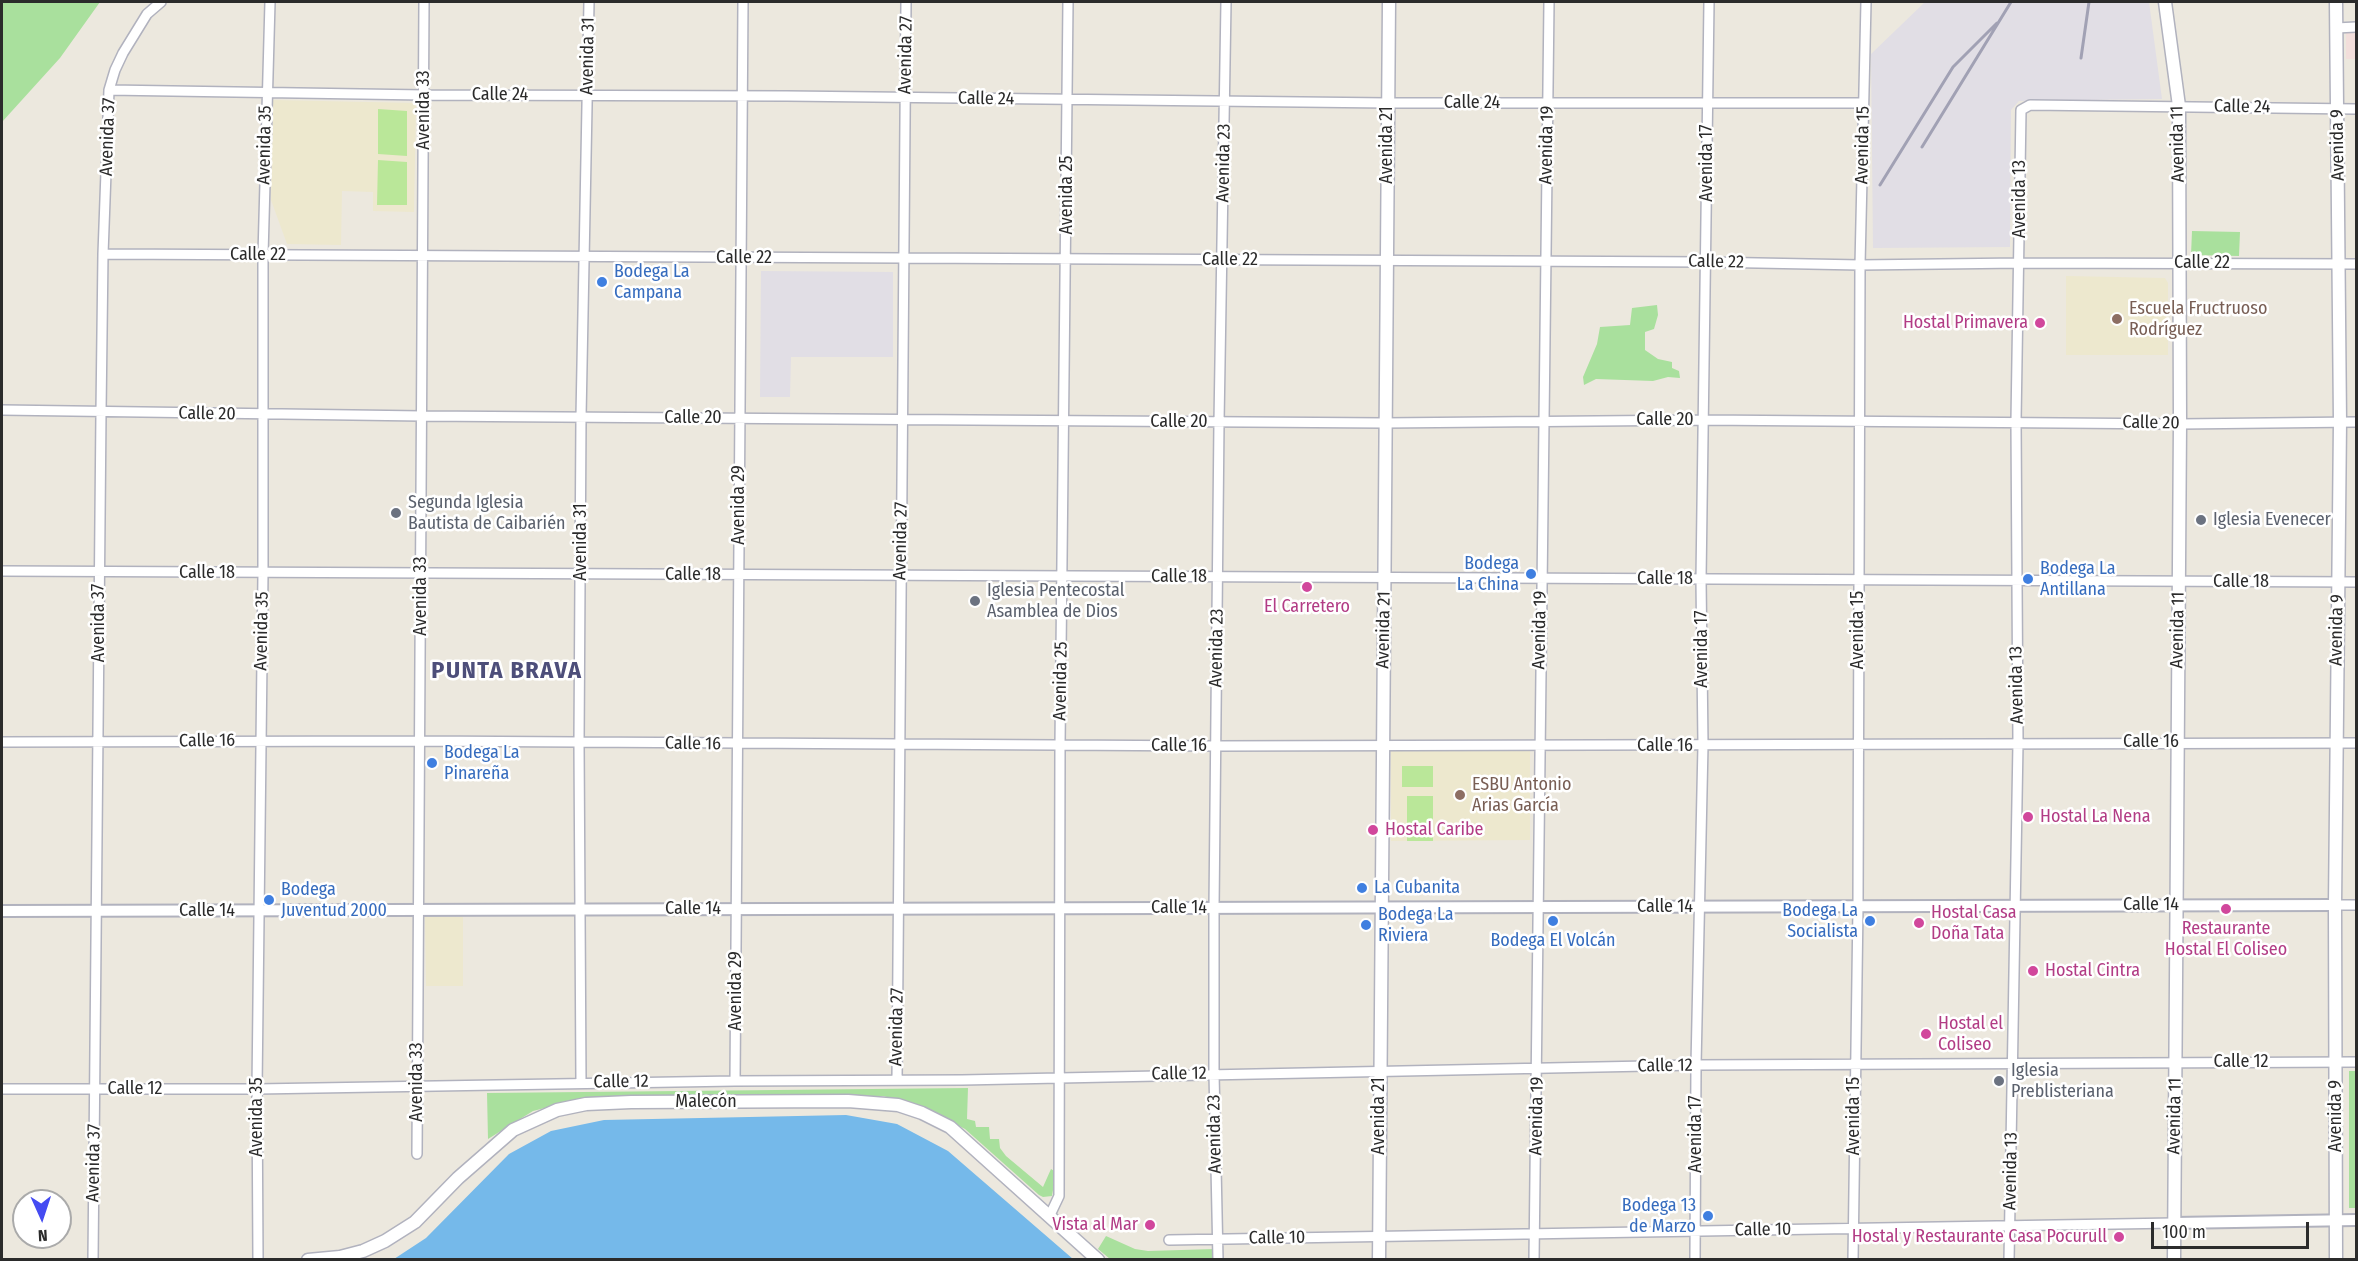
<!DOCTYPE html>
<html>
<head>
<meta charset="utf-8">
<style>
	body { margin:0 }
	#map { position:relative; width:2358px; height:1261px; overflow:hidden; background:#ece8de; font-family:"Fira Sans Condensed",sans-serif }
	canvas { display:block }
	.frame { position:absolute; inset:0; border:3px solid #2b2b2b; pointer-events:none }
	.north { position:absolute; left:12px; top:1189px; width:60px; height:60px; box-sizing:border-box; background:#fff; border:2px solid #aaa; border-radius:50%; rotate:177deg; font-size:16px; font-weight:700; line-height:24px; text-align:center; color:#2b2b2b }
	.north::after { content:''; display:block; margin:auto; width:21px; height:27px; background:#454bf2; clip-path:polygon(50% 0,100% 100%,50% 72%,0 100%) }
	.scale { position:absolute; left:2151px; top:1222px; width:158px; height:27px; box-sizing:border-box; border:3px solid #2b2b2b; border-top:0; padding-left:8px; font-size:18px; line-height:21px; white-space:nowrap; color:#2b2b2b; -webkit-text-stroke:4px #fff; paint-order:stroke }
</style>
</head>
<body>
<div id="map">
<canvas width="2358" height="1261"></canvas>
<div class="frame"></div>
<div class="north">N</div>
<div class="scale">100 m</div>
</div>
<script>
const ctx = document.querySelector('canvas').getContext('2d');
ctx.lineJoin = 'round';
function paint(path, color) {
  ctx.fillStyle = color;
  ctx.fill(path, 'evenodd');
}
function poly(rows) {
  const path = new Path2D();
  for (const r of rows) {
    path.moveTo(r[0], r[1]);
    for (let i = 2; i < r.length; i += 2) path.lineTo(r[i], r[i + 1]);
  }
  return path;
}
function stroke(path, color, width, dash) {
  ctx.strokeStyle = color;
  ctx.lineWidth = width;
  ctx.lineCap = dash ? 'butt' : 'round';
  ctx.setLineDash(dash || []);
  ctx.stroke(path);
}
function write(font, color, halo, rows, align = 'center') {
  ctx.font = font + ' "Fira Sans Condensed",sans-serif';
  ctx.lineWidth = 5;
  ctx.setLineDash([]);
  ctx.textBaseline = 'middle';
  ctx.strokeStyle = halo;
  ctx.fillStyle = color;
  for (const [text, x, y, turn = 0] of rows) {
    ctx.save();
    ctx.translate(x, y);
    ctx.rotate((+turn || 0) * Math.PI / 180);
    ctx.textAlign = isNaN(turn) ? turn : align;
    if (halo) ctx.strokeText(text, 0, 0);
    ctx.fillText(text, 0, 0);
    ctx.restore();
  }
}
paint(poly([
	[1925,2,2149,2,2162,99,2019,101,2011,110,2010,247,1873,248,1871,54],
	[761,271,893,272,893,357,791,357,790,397,760,397]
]), '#e1dee5');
paint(poly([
	[273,100,416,103,414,212,373,211,373,192,342,191,341,245,287,244,271,200],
	[2066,276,2165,278,2168,283,2168,355,2066,355],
	[1391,750,1530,750,1530,840,1391,841],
	[425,917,463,917,463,986,426,986]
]), '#ede8ce');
paint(poly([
	[2356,32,2356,59,2346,59,2346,33]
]), '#f2dedb');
paint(poly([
	[2,2,100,2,60,58,2,122],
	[2192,231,2240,232,2239,256,2191,255],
	[1657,305,1658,315,1654,329,1645,332,1645,350,1658,359,1672,362,1672,368,1679,371,1680,378,1668,377,1653,381,1596,379,1584,385,1583,377,1597,344,1600,327,1630,325,1632,308],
	[2349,1071,2356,1071,2356,1208,2349,1208],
	[968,1088,967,1119,975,1121,976,1127,989,1127,990,1139,999,1139,1000,1148,1006,1156,1043,1187,1051,1169,1056,1172,1052,1196,1043,1197,1039,1195,965,1129,917,1105,883,1096,661,1096,576,1100,533,1111,488,1139,487,1093],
	[1106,1236,1135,1249,1148,1251,1215,1249,1215,1259,1110,1259,1098,1249]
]), '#a9e09d');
paint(poly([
	[378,109,407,111,407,156,378,154],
	[378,160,407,162,407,205,377,205],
	[1402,766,1433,766,1433,787,1402,787],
	[1407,796,1433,796,1433,841,1407,841]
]), '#bae799');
paint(poly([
	[846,1115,897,1124,948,1151,1073,1259,394,1259,426,1238,509,1154,551,1131,604,1120]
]), '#75b9ea');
const minor = poly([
	[2336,28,2356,27],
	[109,90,424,95,787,96,1387,103,1863,103],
	[103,254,1707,262,1860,265,2020,263,2356,264],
	[2,410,422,416,1384,423,1703,420,2180,424,2356,422],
	[2,571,2356,582],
	[2,742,419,741,1216,746,2356,743],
	[2335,905,2356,905],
	[897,1080,906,2],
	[735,1081,743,2],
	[581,1083,579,743,581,417,589,2],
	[2,1089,257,1089,735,1081,962,1080,1696,1065,2356,1062],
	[417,1154,424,2],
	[1050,1215,1059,1196,1060,745,1068,2],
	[1169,1240,2174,1223],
	[93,1260,101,412,103,254,109,90,115,70,123,53,147,14,161,2],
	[258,1260,257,1089,263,573,263,255,270,2],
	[1218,1260,1214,1073,1214,908,1219,422,1226,2],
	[1534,1260,1549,2],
	[1695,1260,1696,1065,1703,745,1701,579,1709,2],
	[1853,1260,1858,906,1860,265,1866,2],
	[2009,1260,2018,743,2016,421,2021,110,2030,105,2356,109]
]);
const tertiary = poly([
	[2,911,2335,905],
	[2174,1223,2356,1220]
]);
const secondary = poly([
	[2165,2,2179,106,2180,424,2174,1260],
	[2336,2,2340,422,2335,905,2336,1260],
	[308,1260,340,1257,363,1251,385,1241,415,1222,458,1178,513,1130,557,1110,586,1104,631,1102,848,1101,898,1105,922,1113,950,1127,1098,1260],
	[1379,1260,1389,2]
]);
stroke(minor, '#b1b2be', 12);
stroke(tertiary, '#b1b2be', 14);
stroke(secondary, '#b1b2be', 15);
stroke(minor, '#fff', 9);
stroke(tertiary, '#fff', 10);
stroke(secondary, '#fff', 12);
stroke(poly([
	[2081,58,2089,2],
	[1922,147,2011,2],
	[1880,185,1953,67,1997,23]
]), '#a1a1b4', 3);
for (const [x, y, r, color] of [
	[602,282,6,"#3f7fe0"],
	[2117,319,6,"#8d6e63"],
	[2040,323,6,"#d1479c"],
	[396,513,6,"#6b7280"],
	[2201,520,6,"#6b7280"],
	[1531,574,6,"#3f7fe0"],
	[2028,579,6,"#3f7fe0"],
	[1307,587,6,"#d1479c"],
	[975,601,6,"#6b7280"],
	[432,763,6,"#3f7fe0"],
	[1460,795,6,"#8d6e63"],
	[2028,817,6,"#d1479c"],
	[1373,830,6,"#d1479c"],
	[1362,888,6,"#3f7fe0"],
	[269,900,6,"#3f7fe0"],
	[2226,909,6,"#d1479c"],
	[1553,921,6,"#3f7fe0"],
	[1870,921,6,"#3f7fe0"],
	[1919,923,6,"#d1479c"],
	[1366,925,6,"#3f7fe0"],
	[2033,971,6,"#d1479c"],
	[1926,1034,6,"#d1479c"],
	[1999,1081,6,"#6b7280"],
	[1708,1216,6,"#3f7fe0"],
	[1150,1225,6,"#d1479c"],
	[2119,1237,6,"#d1479c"]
]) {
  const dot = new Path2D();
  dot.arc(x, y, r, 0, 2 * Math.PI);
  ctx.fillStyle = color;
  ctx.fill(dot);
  stroke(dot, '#fff', 2);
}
write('18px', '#2b2b2b', '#fff', [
	["Avenida 27",906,55,-89],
	["Avenida 31",588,56,-89],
	["Calle 24",500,95],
	["Calle 24",986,99,1],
	["Calle 24",1472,103],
	["Calle 24",2242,107,1],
	["Avenida 33",424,110,-90],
	["Avenida 37",108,137,-88],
	["Avenida 11",2178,144,-91],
	["Avenida 35",265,145,-89],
	["Avenida 21",1387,145,-90],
	["Avenida 19",1547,145,-89],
	["Avenida 15",1863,145,-89],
	["Avenida 9",2338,145,-91],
	["Avenida 23",1224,163,-89],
	["Avenida 17",1707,163,-90],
	["Avenida 25",1067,195,-90],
	["Avenida 13",2020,199,-90],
	["Calle 22",258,255],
	["Calle 22",744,258],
	["Calle 22",1230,260],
	["Calle 22",1716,262,1],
	["Calle 22",2202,263],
	["Calle 20",207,414,1],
	["Calle 20",693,418],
	["Calle 20",1665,420],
	["Calle 20",1179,422],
	["Calle 20",2151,423,1],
	["Avenida 29",739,505,-90],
	["Avenida 27",901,541,-89],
	["Avenida 31",581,542,-90],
	["Calle 18",207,573],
	["Calle 18",693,575],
	["Calle 18",1179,577],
	["Calle 18",1665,579],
	["Calle 18",2241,582],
	["Avenida 33",421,596,-90],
	["Avenida 37",99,623,-90],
	["Avenida 21",1384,630,-89],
	["Avenida 19",1540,630,-89],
	["Avenida 15",1858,630,-90],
	["Avenida 11",2178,630,-89],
	["Avenida 9",2337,630,-89],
	["Avenida 35",262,631,-89],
	["Avenida 23",1217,648,-89],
	["Avenida 17",1702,649,-90],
	["Avenida 25",1061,681,-89],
	["Avenida 13",2017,685,-91],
	["Calle 16",207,741,-1],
	["Calle 16",2151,742],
	["Calle 16",693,744,1],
	["Calle 16",1179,746],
	["Calle 16",1665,746],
	["Calle 14",2151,905],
	["Calle 14",1665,907],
	["Calle 14",1179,908],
	["Calle 14",693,909],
	["Calle 14",207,911],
	["Avenida 29",736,991,-90],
	["Avenida 27",897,1027,-89],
	["Calle 12",2241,1062],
	["Calle 12",1665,1066,-1],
	["Calle 12",1179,1074,-1],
	["Avenida 33",417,1082,-90],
	["Calle 12",621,1082,-1],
	["Calle 12",135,1089],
	["Malecón",706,1102],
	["Avenida 21",1379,1116,-90],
	["Avenida 19",1537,1116,-89],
	["Avenida 15",1854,1116,-90],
	["Avenida 11",2175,1116,-89],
	["Avenida 9",2336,1116,-90],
	["Avenida 35",257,1117,-90],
	["Avenida 23",1215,1134,-91],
	["Avenida 17",1696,1134,-90],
	["Avenida 37",94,1163,-89],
	["Avenida 13",2011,1171,-89],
	["Calle 10",1763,1230,-1],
	["Calle 10",1277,1238,-1]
]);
write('18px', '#366cbe', '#fff', [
	["Bodega La",614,272],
	["Campana",614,293],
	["Bodega",1519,564,"right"],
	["La China",1519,585,"right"],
	["Bodega La",2040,569],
	["Antillana",2040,590],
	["Bodega La",444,753],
	["Pinareña",444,774],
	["La Cubanita",1374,888],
	["Bodega",281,890],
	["Juventud 2000",281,911],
	["Bodega La",1858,911,"right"],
	["Socialista",1858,932,"right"],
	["Bodega La",1378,915],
	["Riviera",1378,936],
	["Bodega El Volcán",1553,941,"center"],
	["Bodega 13",1696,1206,"right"],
	["de Marzo",1696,1227,"right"]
], 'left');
write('18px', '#785e54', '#fff', [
	["Escuela Fructruoso",2129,309],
	["Rodríguez",2129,330],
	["ESBU Antonio",1472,785],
	["Arias García",1472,806]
], 'left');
write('18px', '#b23c85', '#fff', [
	["Hostal Primavera",2028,323,"right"],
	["El Carretero",1307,607,"center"],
	["Hostal La Nena",2040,817],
	["Hostal Caribe",1385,830],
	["Hostal Casa",1931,913],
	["Doña Tata",1931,934],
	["Restaurante",2226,929,"center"],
	["Hostal El Coliseo",2226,950,"center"],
	["Hostal Cintra",2045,971],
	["Hostal el",1938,1024],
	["Coliseo",1938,1045],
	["Vista al Mar",1138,1225,"right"],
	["Hostal y Restaurante Casa Pocurull",2107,1237,"right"]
], 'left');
write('18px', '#5b616d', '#fff', [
	["Segunda Iglesia",408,503],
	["Bautista de Caibarién",408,524],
	["Iglesia Evenecer",2213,520],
	["Iglesia Pentecostal",987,591],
	["Asamblea de Dios",987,612],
	["Iglesia",2011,1071],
	["Preblisteriana",2011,1092]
], 'left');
ctx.letterSpacing = '1.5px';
write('bold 24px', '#4d4e7a', '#fff', [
	["PUNTA BRAVA",507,671]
]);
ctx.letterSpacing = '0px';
</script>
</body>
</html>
